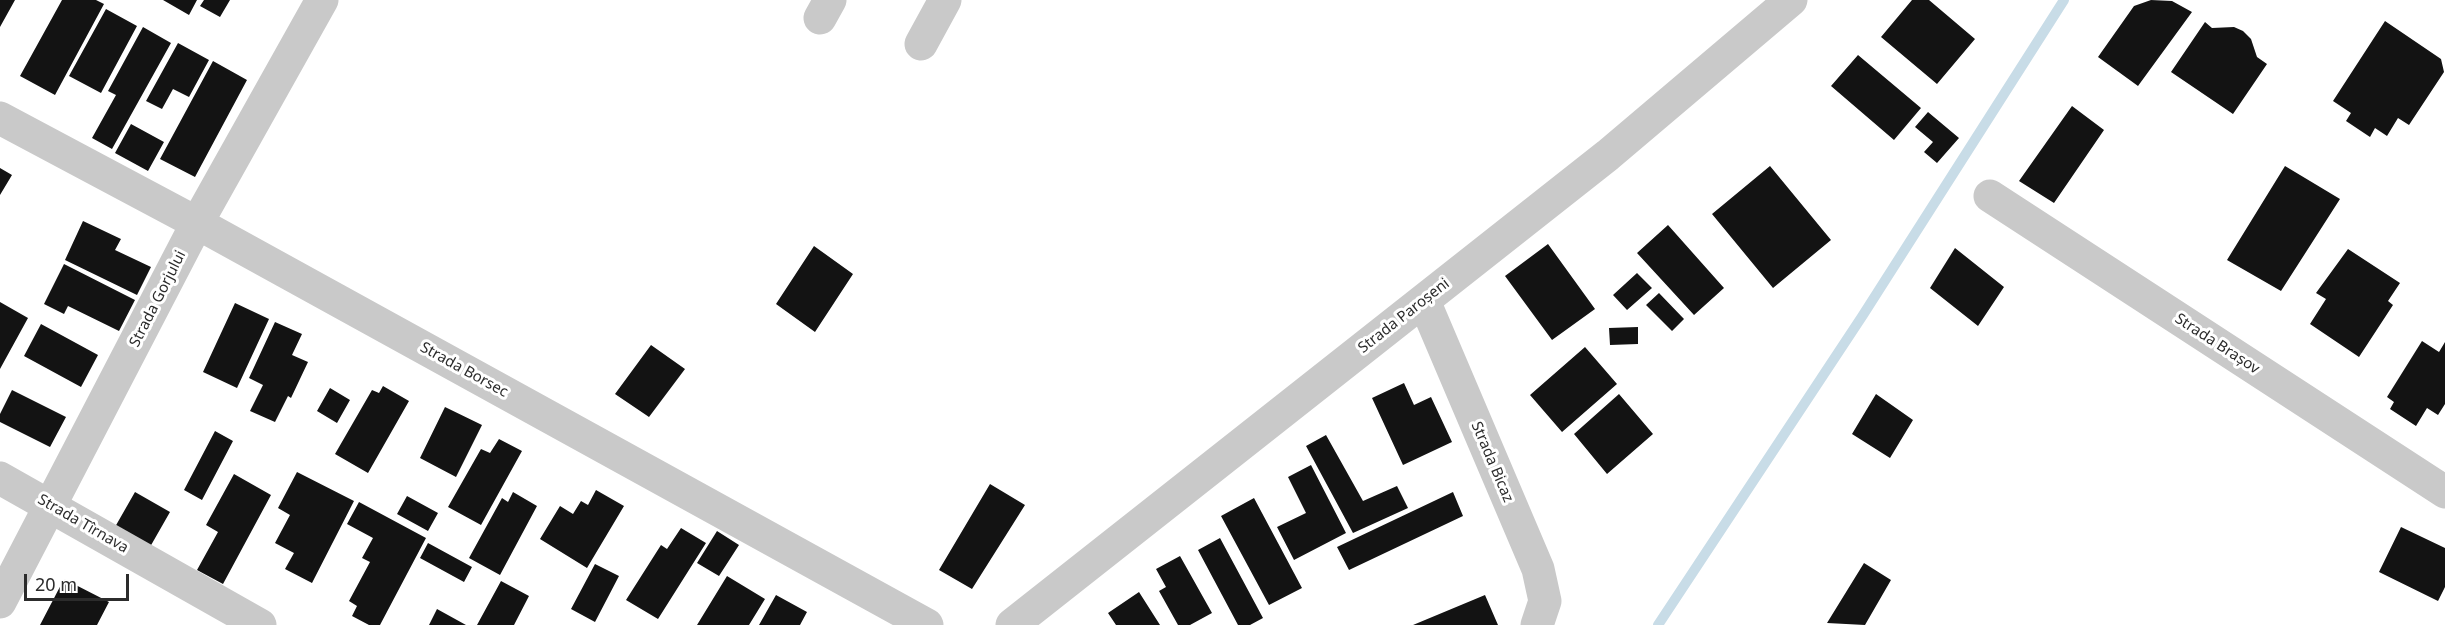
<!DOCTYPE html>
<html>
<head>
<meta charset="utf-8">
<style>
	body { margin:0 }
	#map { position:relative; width:2445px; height:625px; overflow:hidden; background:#fff; font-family:"Noto Sans",sans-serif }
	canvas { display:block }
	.scale { position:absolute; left:24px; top:574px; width:105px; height:27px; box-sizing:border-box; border:3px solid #2c2c2c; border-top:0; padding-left:8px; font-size:18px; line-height:21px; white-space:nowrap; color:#2c2c2c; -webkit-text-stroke:4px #fff; paint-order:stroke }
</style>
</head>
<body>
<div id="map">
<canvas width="2445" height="625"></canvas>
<div class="scale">20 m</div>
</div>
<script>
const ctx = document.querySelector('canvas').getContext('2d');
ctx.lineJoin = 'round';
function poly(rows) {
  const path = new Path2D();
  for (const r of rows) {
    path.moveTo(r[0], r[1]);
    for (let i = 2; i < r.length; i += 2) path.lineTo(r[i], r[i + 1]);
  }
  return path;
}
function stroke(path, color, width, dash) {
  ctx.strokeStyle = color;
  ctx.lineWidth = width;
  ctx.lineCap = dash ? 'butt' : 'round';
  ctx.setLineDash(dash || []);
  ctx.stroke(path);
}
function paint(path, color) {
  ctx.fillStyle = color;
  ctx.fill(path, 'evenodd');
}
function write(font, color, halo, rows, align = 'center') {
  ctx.font = font + ' "Noto Sans",sans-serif';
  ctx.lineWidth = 6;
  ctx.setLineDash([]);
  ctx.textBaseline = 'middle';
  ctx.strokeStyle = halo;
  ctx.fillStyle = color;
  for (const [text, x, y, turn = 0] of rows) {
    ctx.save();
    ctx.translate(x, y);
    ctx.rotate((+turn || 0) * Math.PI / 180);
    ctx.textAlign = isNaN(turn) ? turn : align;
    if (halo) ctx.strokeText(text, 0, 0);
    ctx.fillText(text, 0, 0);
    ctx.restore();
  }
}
stroke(poly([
	[1658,625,1863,315,2064,0]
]), '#c8dce7', 10);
paint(poly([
	[0,0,15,0,0,27],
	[62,0,96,0,104,4,55,95,20,76],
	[163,0,197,0,189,15],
	[204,0,230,0,220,17,200,6],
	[1912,0,1929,0,1975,39,1937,84,1881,37],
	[2151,0,2172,1,2192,12,2138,86,2098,57,2134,6],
	[106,9,137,26,101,93,69,76],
	[2385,21,2441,59,2444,72,2409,125,2398,118,2387,136,2375,128,2370,137,2346,121,2351,113,2333,101],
	[2205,22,2212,28,2234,27,2243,31,2251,39,2257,57,2267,64,2233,114,2171,72],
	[143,27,171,43,112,149,92,138,116,95,108,91],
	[178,43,209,60,189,97,173,89,162,109,146,101],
	[1858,55,1921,108,1894,140,1831,86],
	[213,61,247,80,195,177,160,159],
	[2072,106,2104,130,2054,203,2019,181],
	[1928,112,1959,138,1937,163,1924,152,1933,142,1915,127],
	[131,124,164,142,148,171,115,153],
	[1770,166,1831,240,1773,288,1712,214],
	[2285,166,2340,199,2281,291,2227,260],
	[0,168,12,175,0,195],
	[83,221,121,239,115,250,151,267,137,295,65,260],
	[1668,225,1724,288,1694,315,1637,253],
	[1548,244,1595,309,1552,340,1505,276],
	[814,246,853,274,815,332,776,304],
	[1955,248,2004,287,1978,326,1930,288],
	[2348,249,2400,283,2388,301,2393,305,2359,357,2310,324,2326,299,2316,293],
	[64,264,135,300,119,331,68,306,64,314,44,304],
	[1637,273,1652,288,1627,310,1613,295],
	[1659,293,1684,319,1672,331,1646,305],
	[0,302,28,318,0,369],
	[235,303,269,319,237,388,203,372],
	[275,322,302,334,292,355,308,362,291,398,288,396,275,422,250,411,263,385,249,378],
	[41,324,98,355,81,387,24,356],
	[1638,327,1638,344,1610,345,1609,328],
	[2422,341,2439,352,2445,342,2445,404,2438,415,2427,408,2416,426,2390,409,2394,402,2387,397],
	[651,345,685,369,649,417,615,394],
	[1585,347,1617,384,1562,432,1530,395],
	[1404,383,1414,405,1431,397,1452,442,1403,465,1372,398],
	[383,386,409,401,368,473,335,454,372,390,379,393],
	[330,388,350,400,337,423,317,411],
	[12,390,66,417,50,447,0,422,0,414],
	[1619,394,1653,434,1607,474,1574,434],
	[1876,394,1913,420,1890,458,1852,434],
	[445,407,482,425,456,477,420,458],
	[215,431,233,441,202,500,184,490],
	[1326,435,1363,501,1397,486,1408,508,1353,533,1306,446],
	[499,439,522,451,481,525,448,507,481,449,490,453],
	[1311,465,1346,533,1294,560,1277,527,1306,513,1288,477],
	[297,472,354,501,312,583,285,569,294,553,275,543,290,515,278,508],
	[234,474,271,495,223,584,197,570,218,532,206,525],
	[990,484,1025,505,972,589,939,570],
	[596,490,624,506,587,568,540,539,560,506,573,514,581,501,588,505],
	[135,492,170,512,150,547,115,527],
	[513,492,537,506,500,575,469,558,502,498,508,502],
	[1453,492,1463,516,1349,570,1337,547],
	[407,496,438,513,428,531,397,514],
	[1254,498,1302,588,1269,605,1221,516],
	[359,502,426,538,380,625,369,625,352,616,357,606,349,601,370,562,362,558,373,538,347,524],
	[2401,527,2445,548,2445,587,2438,601,2379,572],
	[681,528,706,543,658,619,626,600,661,545,667,549],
	[717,531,739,545,719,576,697,563],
	[1220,538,1263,618,1250,625,1238,625,1198,550],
	[428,543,472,567,464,582,420,558],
	[1180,556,1212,613,1190,625,1178,625,1159,591,1166,587,1156,569],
	[1864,563,1891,580,1865,625,1827,623],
	[595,564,619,576,595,622,571,609],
	[727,576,765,599,749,625,697,625],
	[64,579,109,602,97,625,40,625],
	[501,581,529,596,514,625,477,625],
	[1139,592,1160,625,1116,625,1108,613],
	[776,595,807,612,800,625,759,625],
	[1485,595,1498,625,1413,625],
	[437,609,466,625,429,625]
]), '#131313');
stroke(poly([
	[820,18,830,0],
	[921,44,945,0],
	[0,118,197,223,927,625],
	[1990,196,2445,492],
	[1424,301,1538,569,1545,601,1537,625],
	[0,478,260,625],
	[0,602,197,223,322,0],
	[1012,625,1608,155,1791,0]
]), '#c9c9c9', 33);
write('15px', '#2c2c2c', '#fff', [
	["Strada Gorjului",158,299,-63],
	["Strada Paroșeni",1404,316,-38],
	["Strada Brașov",2217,344,33],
	["Strada Borsec",464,370,29],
	["Strada Bicaz",1492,462,67],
	["Strada Tîrnava",83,524,30]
]);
</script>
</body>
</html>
